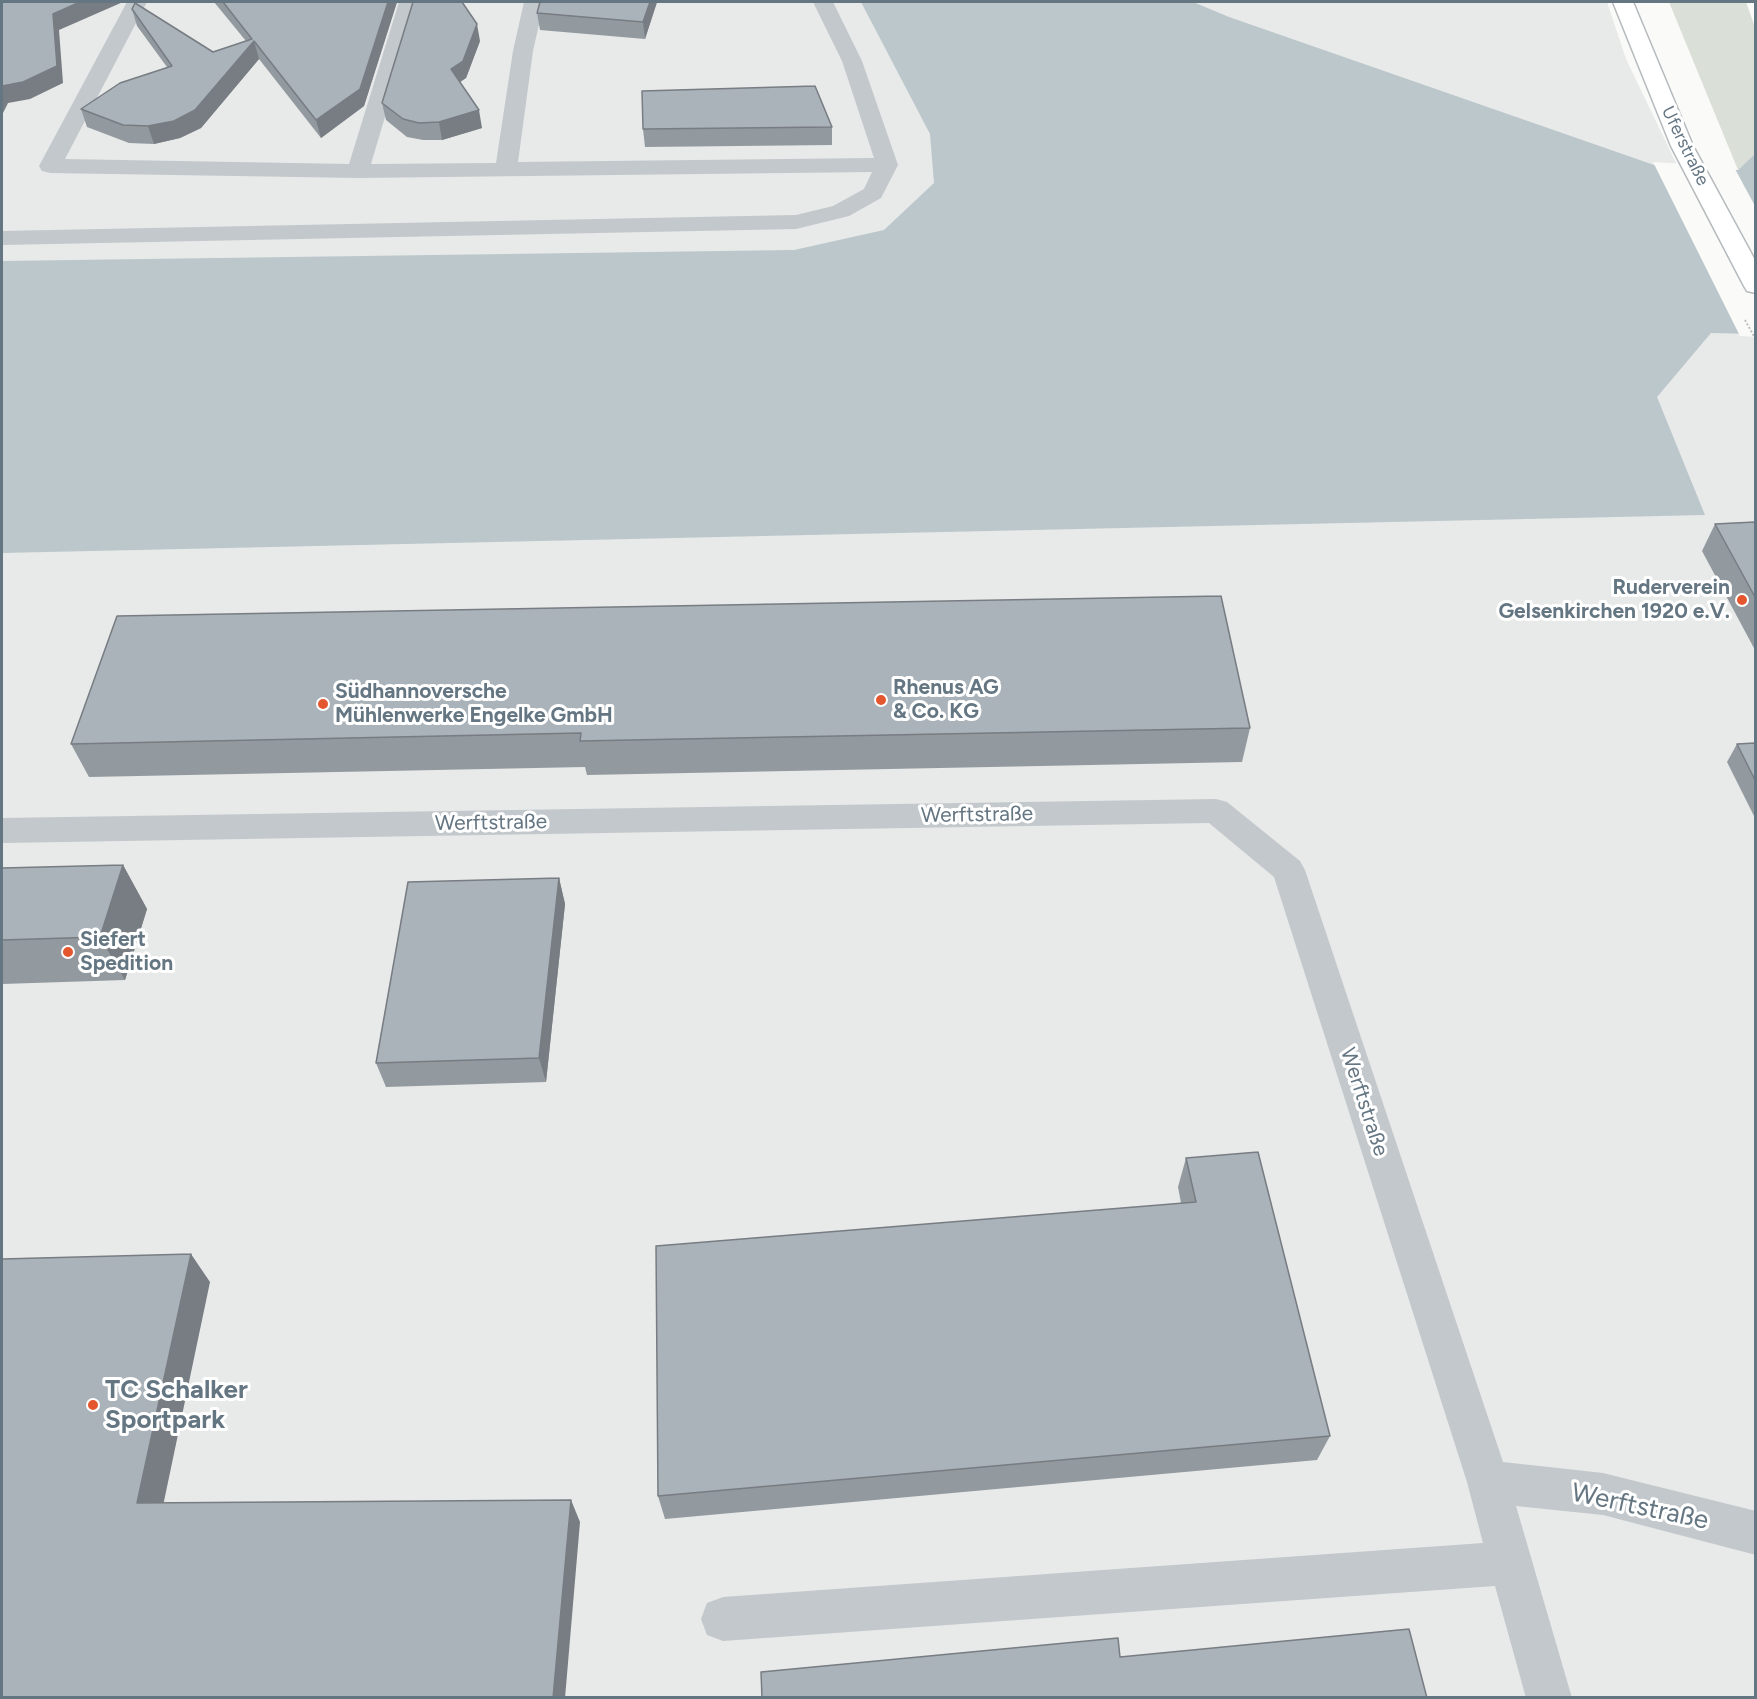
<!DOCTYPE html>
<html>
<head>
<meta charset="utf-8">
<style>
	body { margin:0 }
	#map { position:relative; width:1757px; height:1699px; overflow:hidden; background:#fafaf8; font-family:Figtree,sans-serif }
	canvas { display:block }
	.frame { position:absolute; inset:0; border:3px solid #657683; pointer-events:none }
</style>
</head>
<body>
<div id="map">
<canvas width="1757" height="1699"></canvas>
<div class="frame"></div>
</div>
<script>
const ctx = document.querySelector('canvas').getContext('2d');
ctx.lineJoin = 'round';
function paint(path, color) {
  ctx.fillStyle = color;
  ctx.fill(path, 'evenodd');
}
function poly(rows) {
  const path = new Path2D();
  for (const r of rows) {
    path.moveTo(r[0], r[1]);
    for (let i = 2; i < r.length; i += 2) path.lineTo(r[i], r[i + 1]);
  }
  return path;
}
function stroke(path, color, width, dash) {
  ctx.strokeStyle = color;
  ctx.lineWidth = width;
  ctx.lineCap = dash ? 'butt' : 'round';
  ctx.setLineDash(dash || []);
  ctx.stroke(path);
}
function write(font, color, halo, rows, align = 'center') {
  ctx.font = font + ' Figtree,sans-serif';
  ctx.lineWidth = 6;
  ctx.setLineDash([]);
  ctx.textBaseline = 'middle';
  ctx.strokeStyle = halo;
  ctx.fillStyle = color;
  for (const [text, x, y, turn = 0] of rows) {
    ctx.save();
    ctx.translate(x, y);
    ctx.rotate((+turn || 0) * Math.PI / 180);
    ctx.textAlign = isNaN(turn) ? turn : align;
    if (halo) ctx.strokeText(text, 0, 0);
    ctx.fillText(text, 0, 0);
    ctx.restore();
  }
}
paint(poly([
	[2,2,1607,2,1626,59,1755,327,1755,1697,2,1698]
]), '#e8e9e9');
paint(poly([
	[1669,2,1746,2,1755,27,1756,154,1738,170]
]), '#dadfd7');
paint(poly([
	[861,2,1193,2,1229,17,1657,166,1738,170,1755,154,1755,334,1711,333,1657,397,1705,515,2,553,2,261,794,250,884,230,934,183,930,134]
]), '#bbc7cb');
paint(poly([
	[1653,162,1734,167,1755,206,1756,337,1740,336]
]), '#fafaf8');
const major = poly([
	[1613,2,1633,2,1693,146,1756,262,1756,293,1747,291,1744,286,1671,146,1613,2]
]);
stroke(major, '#b5babe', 3);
stroke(poly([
	[1745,320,1756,340]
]), '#bbbfc2', 2, [2, 2]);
paint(poly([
	[127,2,147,2,65,159,349,164,399,2,419,2,371,164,496,163,513,51,524,2,544,2,533,51,518,162,874,158,842,61,813,2,833,2,862,61,898,165,881,198,849,216,796,229,2,245,2,231,796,215,833,206,864,189,872,172,358,178,50,173,42,171,39,166,127,2],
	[1216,799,1227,802,1300,861,1305,870,1503,1462,1603,1473,1756,1511,1756,1555,1603,1515,1516,1506,1572,1698,1526,1698,1495,1586,723,1641,707,1635,701,1619,707,1603,723,1597,1483,1543,1467,1482,1274,877,1209,823,2,843,2,818,1216,799]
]), '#c3c8cc');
paint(major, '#fff');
paint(poly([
	[214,2,397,2,364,106,321,138,259,59,201,128,180,138,154,144,129,143,87,127,81,109,167,67,137,26,132,9,213,52,246,41],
	[657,2,645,39,540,30,537,13],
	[480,41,466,78,460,82,482,128,442,140,423,140,407,137,386,120,382,103],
	[832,127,832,145,645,147,643,129],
	[1755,522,1755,650,1702,551,1715,524],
	[117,616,1250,728,1242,762,587,775,585,767,89,777,71,744],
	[1755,743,1755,818,1727,762,1737,744],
	[123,865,147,909,125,980,2,984,2,868],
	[559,878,565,904,546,1082,386,1087,376,1063],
	[1186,1158,1330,1436,1317,1460,665,1519,658,1496,1181,1203,1178,1187]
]), '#929a9f');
paint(poly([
	[80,2,123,2,59,30,63,83,30,99,8,103,2,115,2,86,53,14],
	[388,2,397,2,364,106,321,138,316,120],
	[650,2,657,2,645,39,643,22],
	[477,24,480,41,466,78,454,86,451,69],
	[254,41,259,59,201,128,180,138,154,144,148,126],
	[479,110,482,128,442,140,439,122],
	[123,865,147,909,125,980,100,937],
	[559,878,565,904,546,1082,539,1058],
	[191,1254,210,1282,159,1525,137,1503],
	[571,1500,580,1522,565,1698,553,1698]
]), '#777d82');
const building = poly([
	[3,2,80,2,53,14,57,66,23,82,2,86,2,4,3,2],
	[223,2,388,2,360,89,316,120,254,41,195,110,174,121,148,126,123,125,81,109,120,83,172,66,132,9,135,3,213,52,252,39,223,2],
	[413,2,462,2,477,24,463,61,451,69,479,110,439,122,419,123,403,119,382,103,413,2],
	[540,2,650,2,643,22,537,13,540,2],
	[815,86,832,127,643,129,642,91,815,86],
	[1755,522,1755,597,1715,524,1755,522],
	[1221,596,1250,728,580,741,581,733,71,744,117,616,1221,596],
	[1755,743,1755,780,1737,744,1755,743],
	[123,865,100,937,2,940,2,868,123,865],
	[559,878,539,1058,376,1063,408,882,559,878],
	[1258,1152,1330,1436,658,1496,656,1246,1196,1202,1186,1158,1258,1152],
	[191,1254,137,1503,571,1500,553,1698,2,1698,2,1259,191,1254],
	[1409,1629,1427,1698,762,1698,761,1672,1118,1638,1120,1657,1409,1629]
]);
paint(building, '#aab3b9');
stroke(building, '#777d82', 1.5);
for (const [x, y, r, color] of [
	[1742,600,6,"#e4572e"],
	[881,700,6,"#e4572e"],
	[323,704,6,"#e4572e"],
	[68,952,6,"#e4572e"],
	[93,1405,6,"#e4572e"]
]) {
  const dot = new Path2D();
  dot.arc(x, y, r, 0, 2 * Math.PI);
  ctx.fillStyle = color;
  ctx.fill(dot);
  stroke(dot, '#fff', 2);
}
write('18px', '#657683', '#fff', [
	["Uferstraße",1685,146,64]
]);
write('bold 21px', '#657683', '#fff', [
	["Ruderverein",1730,588,"right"],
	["Gelsenkirchen 1920 e.V.",1730,612,"right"],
	["Rhenus AG",893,688],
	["& Co. KG",893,712],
	["Südhannoversche",335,692],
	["Mühlenwerke Engelke GmbH",335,716],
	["Siefert",80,940],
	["Spedition",80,964]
], 'left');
write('21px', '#657683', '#fff', [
	["Werftstraße",977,815,-1],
	["Werftstraße",491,823,-1],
	["Werftstraße",1364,1102,72]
]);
write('bold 26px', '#657683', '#fff', [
	["TC Schalker",105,1390],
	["Sportpark",105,1420]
], 'left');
write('26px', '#657683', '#fff', [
	["Werftstraße",1640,1507,12]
]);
</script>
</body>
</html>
